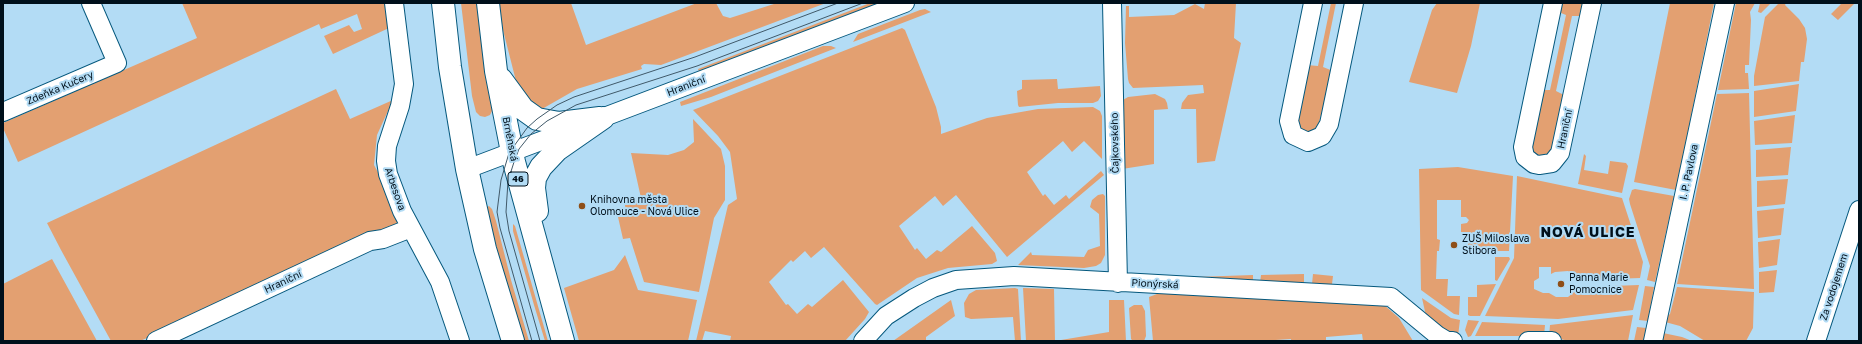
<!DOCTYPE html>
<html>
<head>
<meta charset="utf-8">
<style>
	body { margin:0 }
	#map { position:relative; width:1862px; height:344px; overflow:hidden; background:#b3dcf5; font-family:"Golos Text",sans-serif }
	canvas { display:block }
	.frame { position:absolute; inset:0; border:4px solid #00101b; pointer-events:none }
</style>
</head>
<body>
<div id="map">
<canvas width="1862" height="344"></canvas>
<div class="frame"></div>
</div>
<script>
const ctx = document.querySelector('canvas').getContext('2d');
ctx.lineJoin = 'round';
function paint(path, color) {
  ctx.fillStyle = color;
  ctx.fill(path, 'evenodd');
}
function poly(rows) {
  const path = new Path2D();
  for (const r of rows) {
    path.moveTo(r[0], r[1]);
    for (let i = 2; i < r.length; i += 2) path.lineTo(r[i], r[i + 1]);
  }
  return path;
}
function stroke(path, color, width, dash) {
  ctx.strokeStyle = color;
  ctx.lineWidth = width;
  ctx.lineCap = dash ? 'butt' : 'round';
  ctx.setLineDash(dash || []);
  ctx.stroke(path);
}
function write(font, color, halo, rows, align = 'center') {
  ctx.font = font + ' "Golos Text",sans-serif';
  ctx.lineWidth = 4;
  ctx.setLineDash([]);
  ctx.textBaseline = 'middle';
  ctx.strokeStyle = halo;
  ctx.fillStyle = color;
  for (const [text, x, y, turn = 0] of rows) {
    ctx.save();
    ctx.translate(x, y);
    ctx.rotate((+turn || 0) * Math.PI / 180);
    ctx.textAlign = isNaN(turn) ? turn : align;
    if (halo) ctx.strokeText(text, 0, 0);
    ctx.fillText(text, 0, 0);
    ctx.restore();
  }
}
paint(poly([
	[182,3,386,3,389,28,333,54,324,36,349,25,354,32,362,29,357,14,321,29,319,24,18,162,3,128,3,123,197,38],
	[461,3,477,3,493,109,490,115,485,117,480,116,476,112,472,96],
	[499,3,571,3,586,45,697,3,716,3,723,16,730,18,777,3,826,3,661,65,644,64,641,66,642,69,577,89,542,109,537,108,521,92,516,81,503,30],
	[870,3,878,3,699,72,698,69],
	[1205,3,1236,3,1234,38,1241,43,1215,161,1197,163,1196,109,1181,109,1182,103,1188,95,1204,93,1203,85,1133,88,1129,83,1128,79,1125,43,1126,6,1129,6,1129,17,1174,15,1195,4,1204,9],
	[1331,3,1336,3,1323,67,1333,71,1316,133,1309,135,1299,130,1297,124,1307,65,1318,66],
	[1437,3,1480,3,1471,46,1457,93,1409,82,1432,10],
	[1557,3,1585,3,1583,16,1572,16,1556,91,1566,96,1554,153,1539,159,1529,152,1539,90,1550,90,1566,15,1556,11],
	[1670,3,1714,3,1676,190,1634,182],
	[1736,3,1755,3,1750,12,1751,20,1749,65,1745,65,1745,73,1748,73,1749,89,1718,90],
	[1760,3,1771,3,1761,13,1758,12],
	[1779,3,1786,3,1785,5,1799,19,1805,28,1807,39,1804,62,1801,62,1799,81,1754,86,1754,76,1765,17],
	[1842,3,1854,4,1838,20,1831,14],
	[925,9,931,12,853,42,858,34,920,10],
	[902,28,905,30,936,107,941,127,941,134,987,118,1038,109,1093,107,1100,111,1102,116,1102,159,1084,141,1072,152,1063,141,1027,172,1043,196,1045,194,1054,205,1066,195,1069,199,1101,171,1104,175,1007,257,956,195,943,206,935,196,899,226,915,250,917,248,926,259,937,250,941,252,972,226,995,253,997,261,992,264,948,268,917,278,877,305,875,304,824,247,811,258,805,251,793,262,791,260,769,282,786,305,788,304,797,314,808,304,812,307,843,280,869,312,865,319,845,341,730,341,731,336,705,331,702,341,696,341,728,205,737,199,730,152,718,136,693,110],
	[823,46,831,46,836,48,711,97,681,106,680,102],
	[1057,79,1058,89,1100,86,1101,96,1098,101,1093,103,1058,103,1019,107,1018,105,1017,91,1022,89,1022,80],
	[1799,84,1796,111,1754,117,1754,91],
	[336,89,350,119,393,100,377,135,374,165,387,189,400,222,161,332,140,341,111,341,61,250,47,223],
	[1749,93,1754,289,1677,284,1717,94],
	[1155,94,1165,99,1167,103,1168,109,1154,110,1154,164,1122,169,1123,100,1128,97],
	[1795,115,1792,143,1755,145,1754,121],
	[693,119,721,149,725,166,725,200,714,218,699,292,644,282,630,238,623,239,618,217,626,217,625,205,641,198,631,153,668,155,684,150,694,142],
	[1791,147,1788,175,1756,177,1756,150],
	[1584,154,1586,156,1584,170,1608,174,1610,161,1626,163,1628,166,1622,193,1578,184],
	[1458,167,1513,176,1509,251,1468,251,1468,232,1461,232,1461,224,1467,223,1469,220,1466,217,1461,217,1461,200,1437,200,1437,239,1440,240,1439,251,1437,251,1436,279,1448,279,1447,296,1460,296,1459,315,1454,314,1421,290,1419,169],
	[1517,176,1622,198,1643,262,1640,278,1584,280,1584,278,1581,278,1579,275,1575,276,1568,271,1555,272,1551,274,1551,267,1539,267,1539,278,1534,281,1534,289,1543,293,1549,293,1556,297,1568,297,1578,289,1585,289,1585,287,1639,285,1633,310,1558,319,1485,316,1514,258],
	[1788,179,1785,204,1757,207,1757,181],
	[1635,189,1674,196,1655,282,1647,280,1650,266,1630,204,1629,199,1632,190],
	[1103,194,1105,196,1105,255,1101,263,1096,266,1084,268,1018,265,1031,252,1032,255,1084,257,1088,250,1100,246,1099,214,1090,207,1092,200,1098,195],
	[489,206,492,209,496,221,511,280,529,341,520,341,486,218,487,207],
	[1784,208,1781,235,1758,238,1757,211],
	[513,224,515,226,548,341,545,341,534,305,513,231],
	[1780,239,1777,265,1759,268,1758,242],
	[625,255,638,290,697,300,688,341,579,341,564,288,614,270],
	[1495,257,1509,257,1510,259,1497,281,1495,280],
	[52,259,97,341,3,341,3,284],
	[1777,270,1774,292,1759,293,1759,272],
	[1304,274,1304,284,1260,283,1261,275],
	[1313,274,1333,276,1332,284,1312,284],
	[1253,275,1253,282,1195,278,1195,277],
	[1496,284,1480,316,1470,316,1468,315,1468,297,1477,297,1477,285],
	[1181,285,1374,296,1399,318,1413,341,1363,341,1362,334,1326,337,1326,341,1291,341,1291,339,1260,341,1153,341,1149,297],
	[1645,286,1654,287,1648,321,1639,320],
	[1677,287,1754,292,1753,328,1746,341,1705,341,1680,326,1665,322,1666,317,1670,314],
	[1015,288,1018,289,1021,341,1015,341,1013,317,971,319,965,317,964,303,969,294,976,290],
	[1023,288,1054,289,1055,341,1109,332,1109,300,1124,300,1126,341,1026,341],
	[1422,298,1451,318,1460,320,1458,336,1454,336,1426,316],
	[951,300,955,316,926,337,926,341,893,341],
	[1134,305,1142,305,1145,311,1146,336,1144,341,1133,341,1131,339,1129,308],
	[1633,315,1628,341,1570,341,1549,337,1550,325],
	[1468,320,1479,321,1471,336,1468,337,1465,330],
	[1482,322,1545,325,1544,336,1475,336],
	[1637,327,1646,328,1644,341,1634,341],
	[1663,333,1682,337,1692,341,1661,341]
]), '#e3a071');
const minor = poly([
	[394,3,404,84,400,106,387,146,386,161,388,174,402,211,440,282,460,341],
	[1112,3,1118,283],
	[1313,3,1289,121,1293,135,1308,142,1322,136,1329,124,1354,3],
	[1553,3,1523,147,1525,157,1534,164,1539,165,1552,163,1560,153,1592,3],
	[3,112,117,63,91,3],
	[467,169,905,3],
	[156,341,370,241,383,239,411,228],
	[863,341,886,316,914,298,933,288,956,280,1014,276,1391,297,1437,335,1447,341,1453,341],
	[1528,341,1552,341],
	[1653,341,1725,3],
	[1816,341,1859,210]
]);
const major = poly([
	[443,3,450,67,467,169,485,249,513,341],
	[488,3,496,71,514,162,563,341],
	[501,79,523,109,537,119,559,123,600,118],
	[537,211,534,188,535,178,541,167,557,150,603,118]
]);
stroke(minor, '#05587d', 20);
stroke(major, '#05587d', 24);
stroke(minor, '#fff', 18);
stroke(major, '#fff', 22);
stroke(poly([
	[532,341,500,228,497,212,501,180,509,153,527,128,537,119,557,105,574,97,695,57,838,3],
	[540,341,509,231,506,212,508,181,514,162,519,149,531,134,547,121,576,105,697,66,863,3]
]), '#405969', 1);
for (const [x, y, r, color] of [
	[582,206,4,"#8e4e17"],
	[1454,245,4,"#8e4e17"],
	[1561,284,4,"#8e4e17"]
]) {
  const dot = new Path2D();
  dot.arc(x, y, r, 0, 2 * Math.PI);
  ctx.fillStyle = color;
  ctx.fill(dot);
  stroke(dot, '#b3dcf5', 1.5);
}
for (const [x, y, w] of [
	[518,179,20]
]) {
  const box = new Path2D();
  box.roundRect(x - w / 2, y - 7, w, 14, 3);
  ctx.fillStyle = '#b3dcf5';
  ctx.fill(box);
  stroke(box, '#00101b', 1);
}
write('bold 9px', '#00101b', null, [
	["46",518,179]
]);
write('10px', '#00101b', '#b3dcf5', [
	["Hraniční",686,86,-21],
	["Zdeňka Kučery",60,88,-23],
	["Hraniční",1565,129,-78],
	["Brněnská",510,139,79],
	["Čajkovského",1115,143,-91],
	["I. P. Pavlova",1689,172,-78],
	["Arbesova",395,189,71],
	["Hraniční",283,282,-25],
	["Pionýrská",1155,284,3],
	["Za vodojemem",1834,287,-72]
]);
write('10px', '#00101b', '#b3dcf5', [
	["Knihovna města",590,200],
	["Olomouce - Nová Ulice",590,212],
	["ZUŠ Miloslava",1462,239],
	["Stibora",1462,251],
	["Panna Marie",1569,278],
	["Pomocnice",1569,290]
], 'left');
ctx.letterSpacing = '1px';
write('bold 14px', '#00101b', '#b3dcf5', [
	["NOVÁ ULICE",1588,233]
]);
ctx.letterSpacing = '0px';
</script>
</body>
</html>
